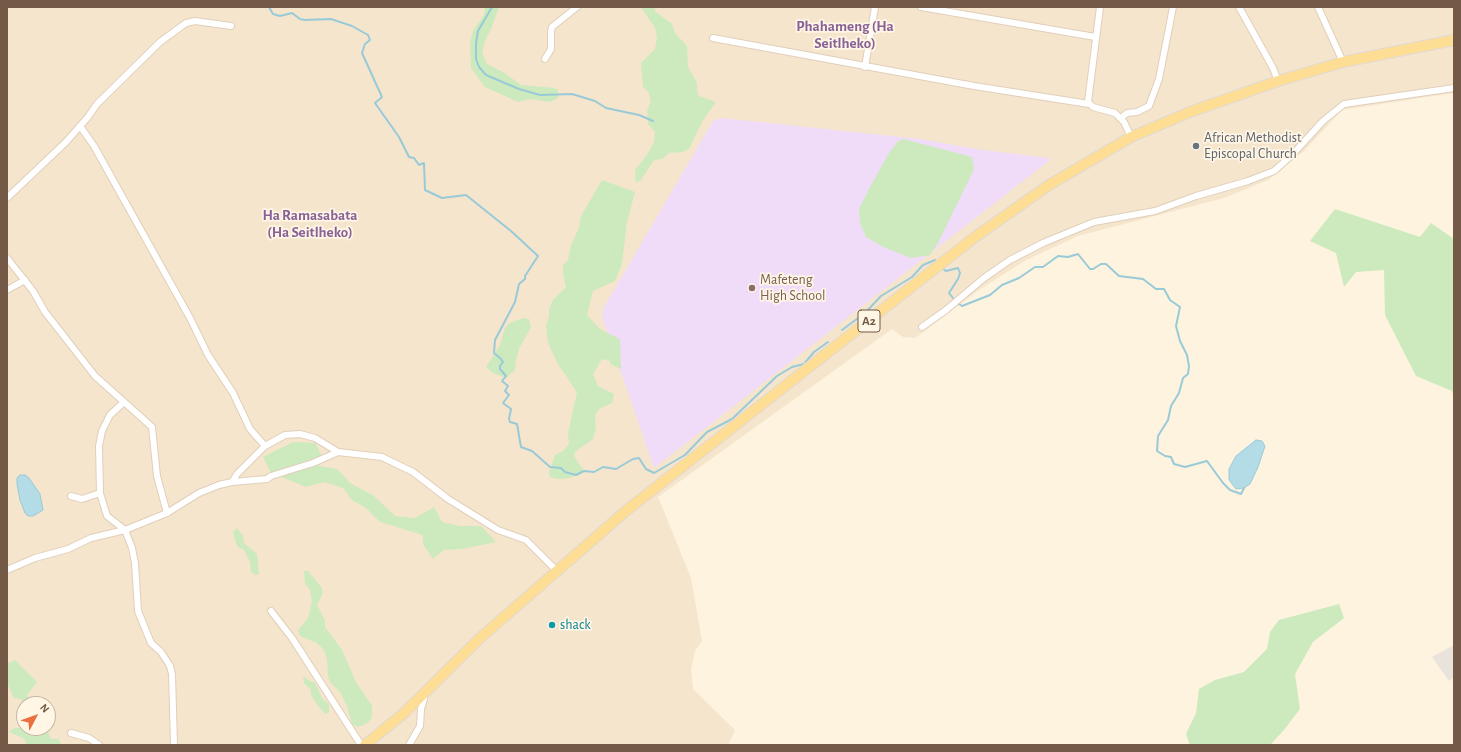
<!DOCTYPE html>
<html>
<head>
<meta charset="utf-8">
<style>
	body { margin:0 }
	#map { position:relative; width:1461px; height:752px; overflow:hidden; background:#fdf3de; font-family:"Alegreya Sans",sans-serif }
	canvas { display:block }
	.frame { position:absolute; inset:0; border:8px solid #735946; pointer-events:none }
	.north { position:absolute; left:16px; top:696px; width:40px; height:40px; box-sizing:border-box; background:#fff6e5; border:1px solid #c7b7a5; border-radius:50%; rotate:49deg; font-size:11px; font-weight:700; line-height:16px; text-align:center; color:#735946 }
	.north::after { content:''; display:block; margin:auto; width:14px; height:18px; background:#ec703e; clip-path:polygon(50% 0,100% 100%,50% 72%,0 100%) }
</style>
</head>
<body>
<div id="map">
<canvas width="1461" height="752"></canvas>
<div class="frame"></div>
<div class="north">N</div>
</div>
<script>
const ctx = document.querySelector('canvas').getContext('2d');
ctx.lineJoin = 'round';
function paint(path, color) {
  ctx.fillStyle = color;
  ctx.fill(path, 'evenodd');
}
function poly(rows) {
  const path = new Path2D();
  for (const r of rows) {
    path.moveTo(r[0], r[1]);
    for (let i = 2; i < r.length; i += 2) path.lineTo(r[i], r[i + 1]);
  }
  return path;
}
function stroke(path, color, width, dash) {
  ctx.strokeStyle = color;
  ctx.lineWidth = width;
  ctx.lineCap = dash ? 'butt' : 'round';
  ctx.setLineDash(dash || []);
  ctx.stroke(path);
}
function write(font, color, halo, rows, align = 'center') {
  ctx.font = font + ' "Alegreya Sans",sans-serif';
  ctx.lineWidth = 3.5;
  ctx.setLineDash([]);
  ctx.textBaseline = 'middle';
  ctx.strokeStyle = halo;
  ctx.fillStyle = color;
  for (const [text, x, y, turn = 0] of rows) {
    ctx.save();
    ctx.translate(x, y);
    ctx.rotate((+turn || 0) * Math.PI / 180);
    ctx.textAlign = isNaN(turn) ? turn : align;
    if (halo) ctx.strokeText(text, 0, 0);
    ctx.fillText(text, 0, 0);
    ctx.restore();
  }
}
paint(poly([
	[7,7,1454,7,1454,93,1342,110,1304,151,1268,180,1224,198,1078,236,1026,260,979,290,915,338,903,337,892,329,658,497,691,578,702,641,695,651,691,670,693,689,735,730,728,745,7,745],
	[24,704,48,704,48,728,24,728]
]), '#f5e5cd');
paint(poly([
	[1454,645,1454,677,1449,681,1432,657]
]), '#eae3db');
paint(poly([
	[721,118,920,139,982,150,1049,158,1050,160,654,468,603,320,603,309,713,121]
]), '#f0dcf9');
paint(poly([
	[485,7,499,7,491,29,485,41,482,53,487,64,503,72,521,85,554,88,558,90,558,98,550,102,530,99,518,102,485,87,471,68,470,43,473,31,484,15],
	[641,7,654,7,656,12,672,24,675,33,687,46,688,67,697,83,697,92,699,96,716,102,703,120,689,149,682,152,669,153,662,159,654,160,641,180,636,183,635,170,647,155,654,142,655,132,648,124,647,111,651,102,649,93,643,87,641,63,655,49,657,37,655,28],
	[904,139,972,157,974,169,938,243,930,255,911,258,883,247,866,237,860,223,859,209,870,187,889,153,898,141],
	[602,180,635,192,627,222,622,264,615,281,593,291,587,315,600,329,620,339,621,369,610,364,610,361,602,359,593,374,598,386,614,394,612,403,599,409,595,415,596,428,593,439,576,451,574,456,584,471,570,478,557,479,550,477,549,473,555,455,563,451,569,444,568,434,577,392,558,364,548,343,546,325,549,316,549,309,553,300,566,287,563,274,563,265,568,260,571,245,579,228,581,216],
	[1335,209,1420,237,1431,223,1454,239,1454,400,1452,391,1416,376,1385,315,1384,270,1356,272,1344,287,1336,253,1310,241],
	[523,318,529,319,531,327,519,349,516,360,515,370,506,378,493,373,486,367,500,345,505,328,508,324],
	[293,442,315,443,321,454,319,466,337,469,350,483,374,496,395,516,415,518,434,507,442,522,460,526,481,526,496,542,462,549,444,550,433,559,423,544,423,535,380,522,366,508,352,500,343,488,324,482,306,487,271,473,263,457],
	[237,528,243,536,244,543,257,554,259,574,256,575,251,572,250,562,244,550,238,547,235,540,233,532],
	[304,571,308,571,322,588,323,593,317,605,325,620,325,627,342,650,356,682,372,706,372,718,366,724,358,727,352,724,347,706,340,692,331,683,328,677,327,659,324,650,317,643,300,636,298,630,308,618,312,602,310,590,305,583],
	[1339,604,1344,618,1313,642,1295,674,1300,709,1284,730,1270,745,1190,745,1186,734,1196,713,1199,689,1215,680,1244,672,1267,649,1270,632,1279,620],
	[15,660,37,682,27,695,33,704,24,704,21,699,14,698,7,683,7,664],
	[305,677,308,680,315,683,322,698,329,704,329,712,325,714,318,706,311,695,311,690,304,683,303,678],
	[14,728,46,728,51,739,59,739,61,744,26,745,25,739,9,732]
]), '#cceabd');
const water = poly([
	[1256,440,1262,441,1265,446,1258,467,1250,484,1244,488,1236,489,1229,480,1229,469,1236,456,1256,440],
	[20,475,25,475,29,478,40,494,43,510,33,516,28,516,25,513,20,500,17,484,17,478,20,475]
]);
paint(water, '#b3dce6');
stroke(water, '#99cad8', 1);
stroke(poly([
	[269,7,273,14,280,16,292,13,300,19,305,20,331,19,352,26,368,35,370,40,365,44,362,53,382,97,375,103,399,137,409,157,414,158,419,165,424,163,425,190,442,198,466,195,511,231,538,256,525,276,525,279,519,284,515,302,495,340,494,353,501,359,503,362,500,366,500,369,506,376,502,381,508,386,505,391,509,395,503,403,511,409,509,419,510,422,517,424,521,447,532,451,550,467,561,468,565,472,576,475,584,471,594,472,603,467,616,469,633,459,639,458,646,469,654,473,685,455,707,432,732,419,777,376,792,367,804,364,814,352,828,342],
	[492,7,478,31,476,43,476,59,479,67,486,75,519,89,540,95,572,94,595,101,606,108,639,115,653,121],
	[943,269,946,271,958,268,960,273,958,279,949,293,956,302,962,306,990,295,1002,285,1019,278,1035,267,1043,267,1058,256,1068,257,1078,254,1090,269,1093,269,1101,264,1106,264,1119,276,1143,279,1156,289,1164,289,1170,300,1180,307,1176,326,1180,341,1187,355,1189,366,1188,374,1183,378,1179,393,1171,406,1168,420,1158,436,1157,451,1165,456,1171,457,1174,464,1185,467,1207,461,1223,483,1230,490,1241,494,1244,488],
	[842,330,865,313,881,296,912,277,923,265,935,260]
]), '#99cad8', 2);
const minor = poly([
	[921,7,1095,37],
	[1100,7,1088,102,1093,107,1115,113,1124,122,1131,137],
	[1239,7,1273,68,1278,81],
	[1318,7,1343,62],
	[713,38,974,86,1089,104],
	[545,59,551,49,551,31,552,27,577,7],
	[865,67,875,7],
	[1121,118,1127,113,1137,112,1149,106,1159,79,1173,7],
	[80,126,94,146,190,318,208,355,233,393,250,429,265,446,285,435,300,434,315,438,338,452],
	[7,198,66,142,88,117,97,104,160,42,186,23,195,21,231,26],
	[7,258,33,291,45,312,95,376,152,427,157,476,167,513],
	[7,290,25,280],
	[922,327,946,310,984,278,1010,260,1043,243,1094,222,1155,211,1196,196,1248,181,1274,171,1292,155,1323,121,1344,104,1454,88],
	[124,402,110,415,102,431,99,446,100,493,107,516,125,530,132,548,135,563,138,611,151,643,161,652,170,666,172,674,174,745],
	[232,482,267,479,271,476,313,463,338,452,382,457,413,472,448,499,498,530,526,540,557,571],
	[71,496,82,499,100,493],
	[7,570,35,558,68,549,91,538,125,530,167,513,199,493,219,485,232,482,237,474,265,446],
	[271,611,292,638,361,745],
	[71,733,89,738,99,745],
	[409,745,420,726,421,709,424,699,423,694]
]);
const primary = poly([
	[365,745,404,713,480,638,627,510,975,237,1049,185,1131,137,1190,112,1278,81,1343,62,1454,40]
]);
stroke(minor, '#e1cfba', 8);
stroke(primary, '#e0dad6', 12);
stroke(minor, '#fff', 6);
stroke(primary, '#fedd94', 10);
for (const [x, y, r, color] of [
	[1196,146,4,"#6b7280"],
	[752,288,4,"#8d6e63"],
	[552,625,4,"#0f9aa8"]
]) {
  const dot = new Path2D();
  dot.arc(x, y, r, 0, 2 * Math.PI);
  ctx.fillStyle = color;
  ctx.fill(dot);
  stroke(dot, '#fff6e5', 1.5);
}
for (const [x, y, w] of [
	[869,321,22]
]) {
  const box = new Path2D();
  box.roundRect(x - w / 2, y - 11, w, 22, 3);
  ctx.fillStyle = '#fff6e5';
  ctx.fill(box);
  stroke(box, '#735946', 1);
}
write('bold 13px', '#735946', null, [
	["A2",869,321]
]);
write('14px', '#5b616d', '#fff6e5', [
	["African Methodist",1204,138],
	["Episcopal Church",1204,154]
], 'left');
write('14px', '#785e54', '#fff6e5', [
	["Mafeteng",760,280],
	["High School",760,296]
], 'left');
write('14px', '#0d838f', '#fff6e5', [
	["shack",560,625]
], 'left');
write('bold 15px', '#886197', '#fff6e5', [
	["Phahameng (Ha",845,26],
	["Seitlheko)",845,43],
	["Ha Ramasabata",310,215],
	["(Ha Seitlheko)",310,232]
]);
</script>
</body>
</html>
